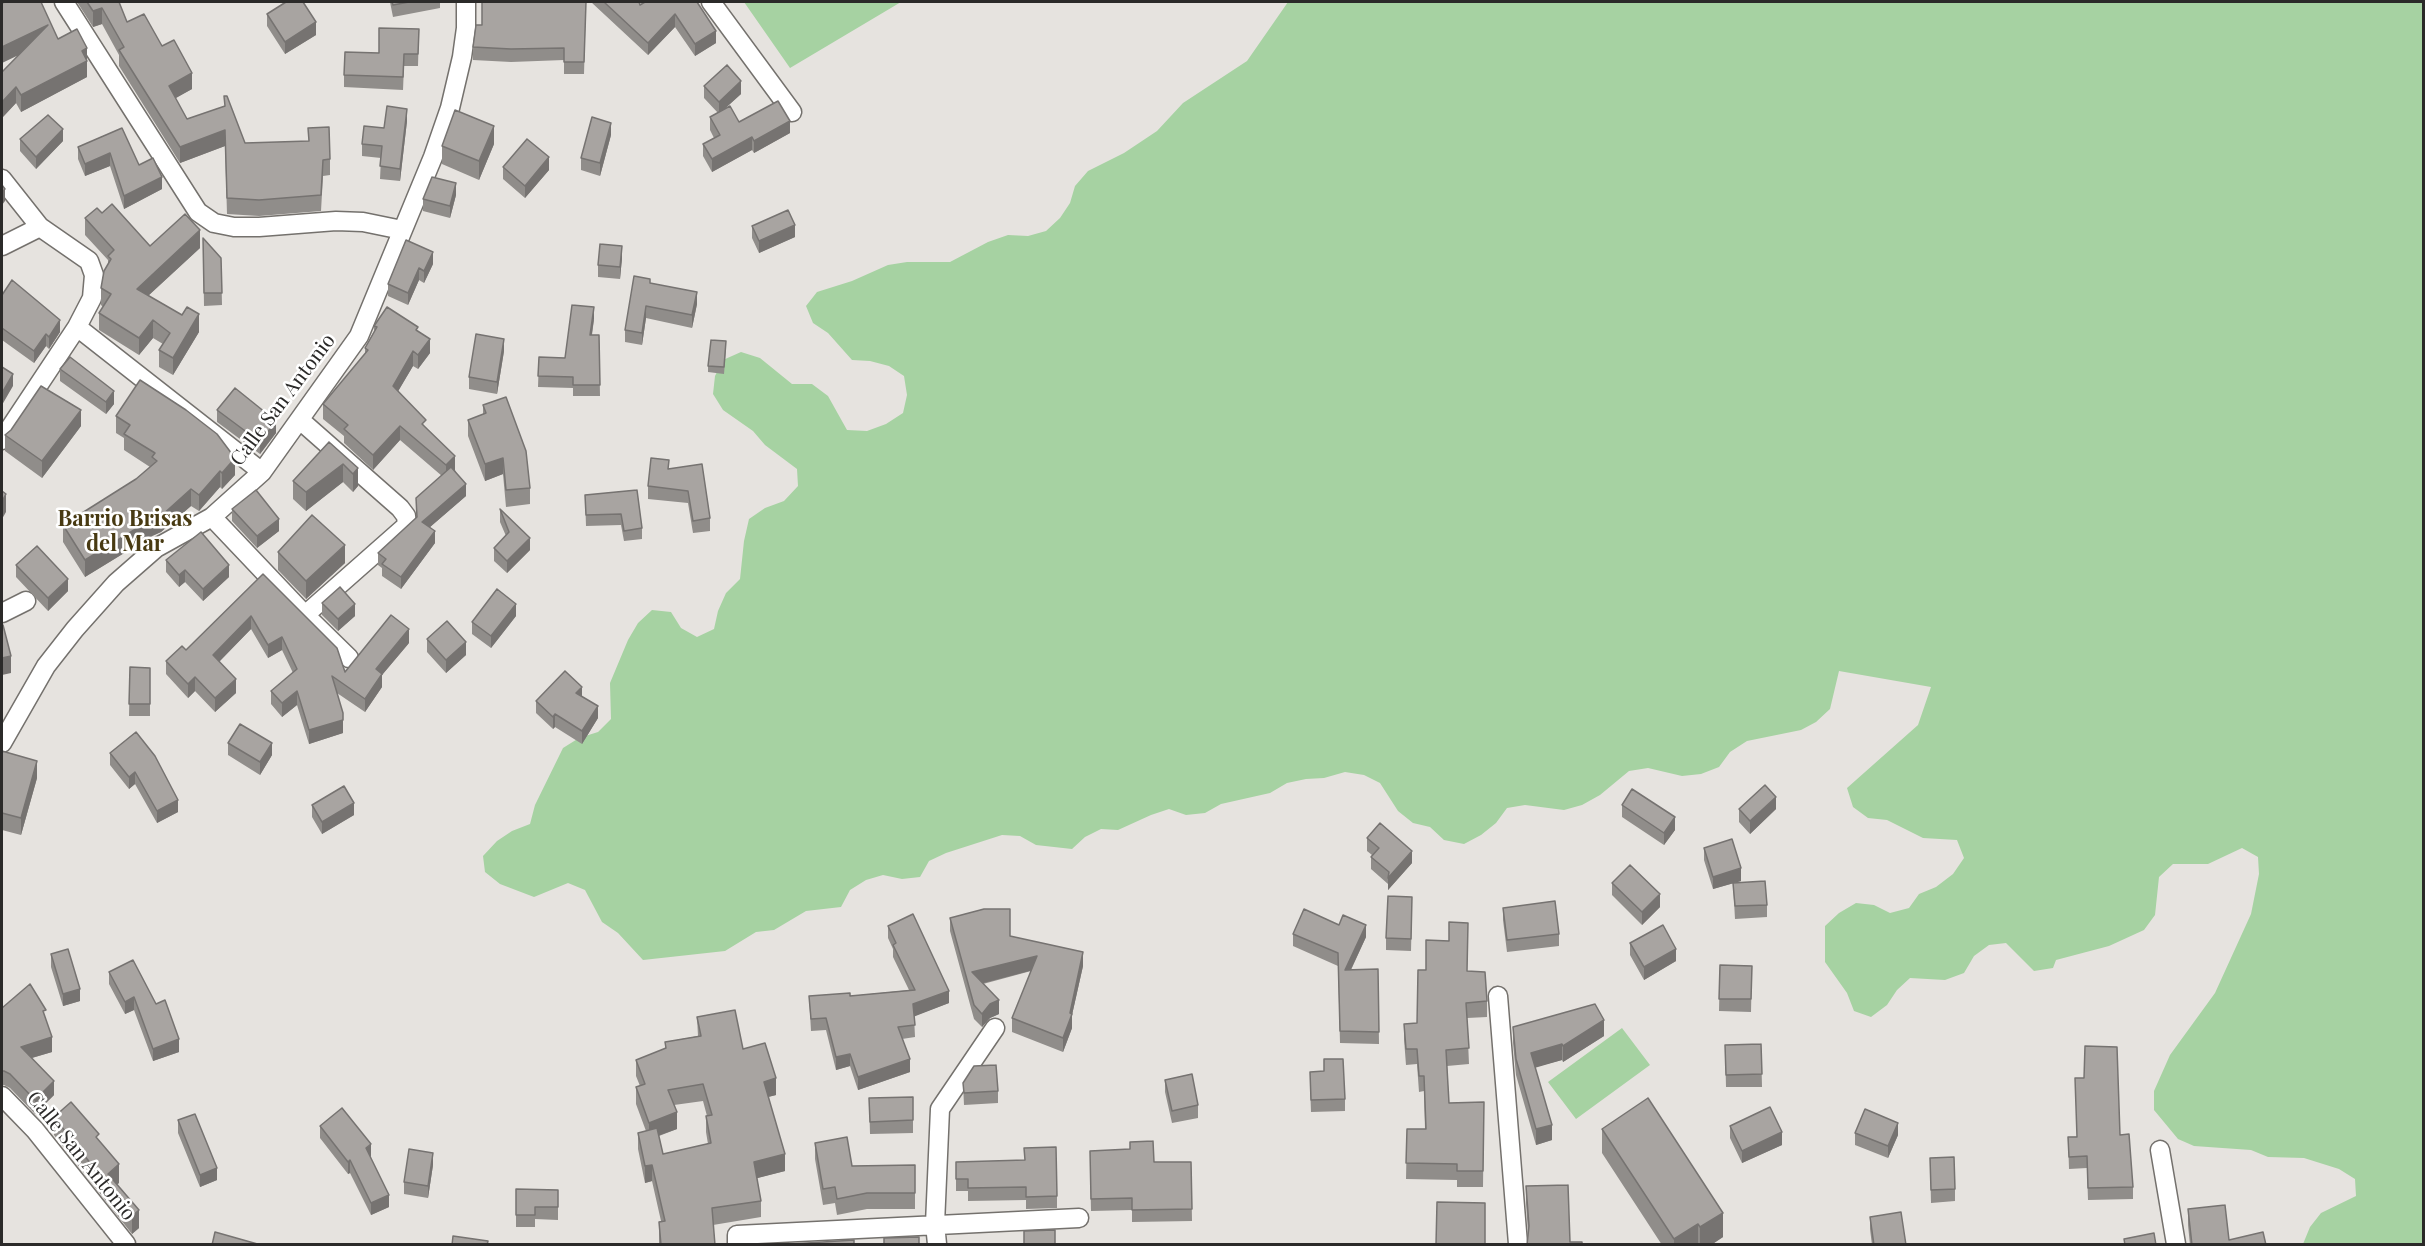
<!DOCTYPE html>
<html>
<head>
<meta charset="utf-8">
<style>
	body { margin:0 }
	#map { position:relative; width:2425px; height:1246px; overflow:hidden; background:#e6e3df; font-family:"Playfair Display",serif }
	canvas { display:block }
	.frame { position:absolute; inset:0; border:3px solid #2b2a29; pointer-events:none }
</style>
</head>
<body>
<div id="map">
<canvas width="2425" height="1246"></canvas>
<div class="frame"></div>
</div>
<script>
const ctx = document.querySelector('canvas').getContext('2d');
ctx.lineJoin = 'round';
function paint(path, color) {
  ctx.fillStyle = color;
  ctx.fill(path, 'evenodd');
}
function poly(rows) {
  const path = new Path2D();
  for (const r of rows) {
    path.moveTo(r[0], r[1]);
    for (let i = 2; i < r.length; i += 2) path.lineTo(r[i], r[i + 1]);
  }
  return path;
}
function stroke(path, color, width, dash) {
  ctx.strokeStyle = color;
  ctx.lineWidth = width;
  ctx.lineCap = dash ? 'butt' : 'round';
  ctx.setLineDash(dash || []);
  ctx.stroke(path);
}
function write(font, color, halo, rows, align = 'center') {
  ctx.font = font + ' "Playfair Display",serif';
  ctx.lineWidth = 5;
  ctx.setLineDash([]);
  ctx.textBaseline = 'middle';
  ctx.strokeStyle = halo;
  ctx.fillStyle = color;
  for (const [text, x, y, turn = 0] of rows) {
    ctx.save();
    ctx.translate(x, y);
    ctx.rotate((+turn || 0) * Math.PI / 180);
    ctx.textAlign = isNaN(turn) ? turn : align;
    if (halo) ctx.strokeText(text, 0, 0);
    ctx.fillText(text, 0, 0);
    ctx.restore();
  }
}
paint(poly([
	[744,2,901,2,790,68],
	[1288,2,2423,2,2423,1244,2303,1244,2310,1227,2321,1213,2356,1196,2355,1179,2339,1169,2304,1158,2268,1157,2251,1150,2194,1146,2178,1139,2154,1110,2154,1091,2170,1055,2215,993,2251,914,2259,874,2258,857,2242,848,2208,864,2173,864,2159,877,2155,915,2144,930,2109,946,2056,960,2053,968,2034,971,2006,943,1989,945,1974,956,1964,973,1945,980,1910,978,1897,990,1887,1005,1871,1017,1854,1011,1847,993,1825,962,1825,926,1839,913,1856,903,1874,905,1890,913,1909,908,1919,894,1936,887,1953,874,1964,858,1957,840,1923,838,1887,820,1868,818,1853,807,1847,788,1918,725,1931,687,1839,671,1830,709,1816,722,1801,730,1747,741,1730,752,1719,767,1701,774,1682,776,1648,768,1629,771,1600,795,1582,805,1564,810,1525,805,1507,808,1496,823,1481,835,1464,844,1444,840,1430,827,1413,823,1398,811,1380,783,1364,775,1345,772,1324,778,1306,779,1287,783,1270,793,1221,804,1205,813,1186,815,1169,809,1151,815,1118,830,1101,829,1085,837,1072,849,1036,845,1020,836,1002,835,946,853,929,861,920,877,902,879,883,875,866,880,850,890,841,907,806,911,774,930,756,932,725,951,643,960,618,933,602,922,585,890,568,883,534,897,500,884,485,872,483,856,497,841,512,831,530,824,535,805,563,748,579,738,598,732,611,719,610,683,628,640,638,623,652,610,671,612,681,628,697,637,714,629,718,611,726,593,740,579,744,541,749,519,765,508,784,501,798,486,797,469,765,445,753,431,723,410,713,394,715,376,723,360,741,352,760,358,792,384,812,384,828,396,847,430,867,431,886,424,903,413,907,395,904,376,889,366,870,361,852,360,828,333,813,323,806,306,817,292,852,281,888,265,907,262,950,262,988,242,1008,235,1028,236,1046,231,1060,218,1070,203,1075,186,1088,171,1124,153,1157,131,1183,103,1247,61],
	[1622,1028,1650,1065,1576,1119,1548,1082]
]), '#a6d2a2');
const minor = poly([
	[64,2,198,212,214,223,234,227,259,227,336,221,363,222,402,230],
	[711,2,792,112],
	[2,179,40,227,89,261,94,275,92,298,77,327,2,440],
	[2,246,40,227],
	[77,327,262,472],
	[300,420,400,508,406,516,407,525,305,615],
	[212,517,305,615,349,658],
	[2,613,26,601],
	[2,743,46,666,75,629,116,583,156,548,212,517,262,472,359,336,433,157,450,108,462,57,466,28,466,2],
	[1498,996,1518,1244],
	[2,1096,35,1130,126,1244],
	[2160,1150,2176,1244],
	[737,1244,737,1235,1079,1218],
	[937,1244,935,1224,940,1109,995,1028]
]);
stroke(minor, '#74716d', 21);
stroke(minor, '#fff', 18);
paint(poly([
	[77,2,119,2,127,22,162,46,192,89,175,98,187,119,245,143,330,159,330,175,323,176,321,211,259,216,227,214,225,146,180,163,119,66,119,55,102,24,93,27],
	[390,2,440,2,440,8,393,17],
	[586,2,584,74,564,74,564,60,511,62,473,60,473,47,482,25],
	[591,2,639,2,640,5,697,2,716,43,695,56,675,27,648,55],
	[2,3,58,39,87,48,87,77,21,112,16,103,2,118,17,56],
	[267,14,316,35,285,54,267,26],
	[419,29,418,66,404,66,403,90,344,87,344,75],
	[704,86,741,94,723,110,739,122,790,133,754,153,752,150,712,172,703,156,703,144,714,138,710,130,710,117,718,113,704,98],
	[407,121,400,181,380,179,381,158,362,156,362,144,384,128],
	[122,128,139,165,162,189,124,209,110,166,85,176,78,159,78,147],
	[611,135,600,176,581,170,581,158],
	[20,139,63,141,36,169,20,151],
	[494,144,479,180,442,164,442,146],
	[503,167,549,170,525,198,503,179],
	[456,195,450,218,423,211,423,199],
	[102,213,150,246,200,248,148,296,199,332,173,375,159,367,159,350,163,344,153,338,139,355,99,330,99,313,103,307,101,305,101,288,108,264,108,260,85,235,85,218],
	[752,226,795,237,759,253,752,238],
	[203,238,221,258,222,305,204,306],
	[406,240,433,264,424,283,419,280,408,305,388,296,388,284],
	[622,258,620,279,598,277,598,265],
	[650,283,697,304,692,328,646,318,642,345,625,342,625,330],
	[2,295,60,332,49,349,46,346,34,363,2,340],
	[594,319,592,335,599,335,600,396,573,396,573,388,538,387,539,357,565,358],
	[374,326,418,331,430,353,418,369,413,366,398,391,426,428,455,470,466,496,430,527,435,543,401,589,382,576,382,568,378,565,378,553,416,518,416,498,442,476,400,440,373,470,344,443,344,436,323,419,323,404,365,354,365,348,374,331],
	[726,348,724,374,708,372,708,366],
	[504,351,497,394,469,389,469,377],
	[60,369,114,404,106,414,60,381],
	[483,405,530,488,530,504,506,507,503,474,485,481,468,436,468,420,483,414],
	[217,410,276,433,260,454,217,422],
	[116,416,235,475,222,489,220,487,199,511,191,506,161,532,152,536,85,577,63,542,63,525,136,479,150,467,124,450,124,438,116,433],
	[81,426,42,478,5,451,5,435,11,430],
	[329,442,358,468,358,486,353,492,343,482,306,511,293,499,293,481],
	[702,464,710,518,710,531,693,533,688,503,648,499,648,486,669,469],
	[637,490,642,528,642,539,624,541,621,525,586,526,585,495],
	[232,509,279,531,257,548,232,521],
	[500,509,530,550,507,573,494,561,494,548,506,536,500,522],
	[278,552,345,563,306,599,278,570],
	[166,560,229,577,203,601,185,582,179,587,166,572],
	[16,565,68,591,48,611,16,577],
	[263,574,345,672,409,643,382,675,382,687,365,712,337,693,343,733,309,744,297,705,282,717,271,704,271,691,293,673,282,650,268,658,251,629,219,662,236,693,215,712,195,691,188,698,166,674,166,661,186,650],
	[322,603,355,616,338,631,322,615],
	[516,616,491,648,472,634,472,622],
	[427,639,466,655,446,673,427,652],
	[130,667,150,668,150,716,129,716],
	[582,696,598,718,582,744,555,727,553,729,536,713,536,701],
	[136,732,178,812,157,823,135,784,129,789,110,765,110,753],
	[228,743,272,755,260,775,228,755],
	[2,751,37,778,21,835,2,830],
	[312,805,354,815,322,834,312,817],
	[1622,805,1675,830,1664,845,1622,817],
	[1739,809,1776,809,1750,834,1739,822],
	[1367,838,1412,863,1388,890,1388,884,1371,869,1371,857,1372,855,1367,851],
	[1704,848,1741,881,1713,889,1704,860],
	[1612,883,1660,907,1642,925,1612,895],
	[1733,883,1767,905,1767,917,1735,919],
	[1503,908,1559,934,1559,946,1507,952,1503,920],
	[1412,909,1411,951,1386,950,1386,938],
	[950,918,1010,936,1083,966,1072,1015,1072,1028,1063,1052,1012,1032,1012,1018,1031,971,983,984,999,1014,990,1018,982,1027,974,1019,950,931],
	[1339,925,1366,937,1351,970,1378,969,1379,1044,1340,1043,1338,966,1293,946,1293,934],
	[888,926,949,1003,914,1016,915,1037,902,1039,910,1072,858,1090,850,1066,836,1070,826,1030,811,1031,809,996,850,996,909,990,893,957,893,949,888,938],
	[1630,943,1676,961,1644,980,1630,955],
	[51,954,80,1001,63,1006,51,967],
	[133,960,179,1052,153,1061,134,1010,125,1014,109,984,109,972],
	[1720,965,1752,966,1751,1012,1719,1011],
	[1426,970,1467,971,1487,1001,1487,1017,1467,1018,1469,1064,1447,1066,1449,1103,1484,1102,1483,1187,1457,1187,1457,1180,1406,1179,1407,1129,1425,1129,1424,1091,1419,1092,1417,1064,1406,1065,1404,1039,1404,1024,1417,1023],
	[2,1008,46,1020,52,1052,32,1058,54,1095,35,1114,10,1088,4,1085,2,1085],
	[697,1017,743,1049,776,1095,768,1097,785,1171,757,1178,761,1201,761,1217,713,1225,715,1245,659,1245,659,1222,661,1221,652,1181,645,1183,638,1149,638,1133,646,1131,636,1104,636,1087,640,1086,636,1076,636,1060,665,1049,665,1042,698,1036],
	[703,1101,707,1116,706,1116,706,1132,708,1144,663,1154,659,1136,677,1129,674,1105],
	[1513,1027,1604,1036,1563,1062,1562,1060,1535,1067,1552,1140,1536,1145,1516,1075,1513,1043],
	[1761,1044,1762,1087,1726,1087,1725,1045],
	[1324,1071,1345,1099,1345,1111,1311,1112,1310,1084],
	[1165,1080,1198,1105,1198,1118,1172,1123,1165,1092],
	[963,1083,998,1091,998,1103,964,1105],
	[869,1098,913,1120,913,1133,870,1134],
	[54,1117,99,1141,119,1183,117,1184,139,1228,132,1234,54,1135],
	[178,1120,217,1180,200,1187,178,1133],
	[320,1126,371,1156,370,1157,389,1207,371,1215,350,1173,348,1174,320,1138],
	[1730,1126,1782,1145,1742,1163,1730,1138],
	[1602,1129,1723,1237,1711,1245,1662,1245,1602,1153],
	[1855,1133,1898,1135,1888,1158,1855,1145],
	[2120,1135,2133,1187,2133,1199,2088,1200,2087,1168,2069,1169,2068,1137],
	[815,1143,852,1166,915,1165,915,1209,867,1209,837,1215,835,1203,823,1205,815,1159],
	[1930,1158,1955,1189,1955,1201,1931,1203],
	[956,1162,1057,1196,1057,1208,1026,1209,1026,1200,968,1201,968,1191,956,1191],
	[1191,1162,1192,1221,1132,1222,1132,1210,1091,1211,1090,1163],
	[433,1165,428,1198,404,1194,404,1182],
	[1526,1186,1570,1242,1528,1232,1526,1203],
	[516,1189,558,1190,558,1220,535,1219,535,1227,516,1227],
	[2188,1209,2229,1240,2266,1245,2190,1245,2188,1225],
	[1870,1217,1906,1245,1872,1245,1870,1229]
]), '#908d8a');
paint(poly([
	[102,8,102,24,93,27,93,11],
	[675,14,675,27,648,55,648,43],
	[316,22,316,35,285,54,285,42],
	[48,25,48,41,2,63,2,47],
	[716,31,716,43,695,56,695,44],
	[87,48,87,77,21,112,21,95,82,51],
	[192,73,192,89,169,102,169,86],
	[741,81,741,94,719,114,719,102],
	[16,87,16,103,2,118,2,102],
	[407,109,407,121,400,181,400,169],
	[790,121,790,133,754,153,754,141],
	[611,123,611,135,600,176,600,163],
	[494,126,494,144,479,180,479,161],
	[63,129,63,141,36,169,36,157],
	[225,130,225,146,180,163,180,147],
	[752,137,752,150,712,172,712,159],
	[110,153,110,166,85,176,85,164],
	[549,157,549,170,525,198,525,186],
	[162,177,162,189,124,209,124,196],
	[456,183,456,195,450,218,450,206],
	[5,189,5,201,2,205,2,192],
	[795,225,795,237,759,253,759,241],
	[200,230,200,248,137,306,137,289],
	[622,246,622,258,620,279,620,267],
	[433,252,433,264,424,283,424,271],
	[419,268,419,280,408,305,408,293],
	[697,292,697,304,692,328,692,315],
	[646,306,646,318,642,345,642,333],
	[594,307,594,319,590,346,590,335],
	[199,314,199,332,173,375,173,358],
	[60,320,60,332,49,349,49,337],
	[153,320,153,338,139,355,139,338],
	[46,334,46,346,34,363,34,351],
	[430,339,430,353,418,369,418,355],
	[504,339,504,351,497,394,497,382],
	[413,351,413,366,393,400,393,386],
	[13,374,13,386,2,405,2,393],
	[114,391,114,404,106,414,106,402],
	[81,410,81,426,42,478,42,461],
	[276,421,276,433,260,454,260,442],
	[400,426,400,440,373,470,373,455],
	[455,456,455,470,446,479,446,465],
	[235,458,235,475,222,489,222,473],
	[503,458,503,474,485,481,485,464],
	[343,464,343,482,306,511,306,492],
	[358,468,358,486,353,492,353,474],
	[220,471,220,487,199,511,199,495],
	[466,484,466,496,422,534,422,522],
	[191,489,191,506,161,532,152,536,85,577,85,560],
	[6,494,6,512,2,519,2,501],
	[279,519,279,531,257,548,257,536],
	[435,531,435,543,401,589,401,577],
	[530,538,530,550,507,573,507,561],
	[345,545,345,563,306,599,306,581],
	[229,565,229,577,203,601,203,589],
	[185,570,185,582,179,587,179,575],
	[68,579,68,591,48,611,48,598],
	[355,604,355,616,338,631,338,619],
	[516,604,516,616,491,648,491,636],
	[251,616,251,629,213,668,213,655],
	[409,629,409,643,382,675,382,687,365,712,365,699,376,669],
	[282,637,282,650,268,658,268,645],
	[466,642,466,655,446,673,446,660],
	[11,656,11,673,2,675,2,658],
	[195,677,195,691,188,698,188,684],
	[236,679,236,693,215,712,215,698],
	[582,687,582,700,576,693],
	[297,691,297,705,282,717,282,703],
	[598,706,598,718,582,744,582,731],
	[555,714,555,727,553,729,553,717],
	[343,720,343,733,309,744,309,730],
	[272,743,272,755,260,775,260,762],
	[37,761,37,778,21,835,21,818],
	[135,772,135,784,129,789,129,777],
	[1776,797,1776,809,1750,834,1750,821],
	[178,800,178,812,157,823,157,811],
	[354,803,354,815,322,834,322,822],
	[1675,817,1675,830,1664,845,1664,833],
	[1412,851,1412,863,1388,890,1388,878],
	[1741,868,1741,881,1713,889,1713,877],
	[1660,894,1660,907,1642,925,1642,912],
	[1366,925,1366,937,1345,982,1345,970],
	[1676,949,1676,961,1644,980,1644,967],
	[1083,952,1083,966,1072,1015,1072,1028,1063,1052,1063,1038],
	[1037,956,1037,969,972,986,972,972],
	[80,989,80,1001,63,1006,63,994],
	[949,991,949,1003,913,1017,913,1004],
	[134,997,134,1010,125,1014,125,1002],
	[999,1000,999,1014,990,1018,982,1027,982,1014,990,1004],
	[1604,1020,1604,1036,1563,1062,1563,1046],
	[52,1037,52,1052,21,1061,21,1047],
	[179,1039,179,1052,153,1061,153,1049],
	[1562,1044,1562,1060,1531,1069,1531,1053],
	[850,1054,850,1066,836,1070,836,1057],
	[910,1059,910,1072,858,1090,858,1077],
	[776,1078,776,1095,764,1098,764,1082],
	[54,1081,54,1095,35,1114,35,1100],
	[677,1112,677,1129,649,1139,649,1123],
	[1898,1123,1898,1135,1888,1158,1888,1146],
	[1552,1125,1552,1140,1536,1145,1536,1129],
	[1782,1132,1782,1145,1742,1163,1742,1151],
	[371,1144,371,1156,366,1160,366,1148],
	[433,1153,433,1165,428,1198,428,1186],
	[785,1154,785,1171,754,1179,754,1162],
	[350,1160,350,1173,348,1174,348,1162],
	[119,1164,119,1183,111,1189,108,1174],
	[652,1165,652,1181,645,1183,645,1166],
	[217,1168,217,1180,200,1187,200,1175],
	[389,1195,389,1207,371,1215,371,1203],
	[139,1210,139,1228,132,1234,132,1216],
	[1723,1213,1723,1237,1711,1245,1700,1245,1700,1227],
	[1698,1224,1698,1245,1674,1245,1674,1239]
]), '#767371');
const building = poly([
	[5,2,41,2,58,39,77,29,87,48,82,51,87,61,21,95,16,87,2,102,2,72,48,25,2,47,2,3,5,2],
	[87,2,119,2,127,22,144,14,162,46,174,40,192,73,169,86,187,119,225,106,224,96,227,96,245,143,309,141,308,128,329,127,330,159,323,160,321,195,259,200,227,198,225,130,180,147,119,50,124,47,102,8,93,11,87,2],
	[286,2,303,2,316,22,285,42,267,14,286,2],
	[392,2,409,2,393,5,392,2],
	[482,2,586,2,584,62,564,62,564,48,511,49,473,47,476,25,482,25,482,2],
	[604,2,639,2,640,5,645,2,697,2,716,31,695,44,675,14,648,43,604,2],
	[379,28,419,29,418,54,404,54,403,77,344,75,345,52,379,53,379,28],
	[727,65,741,81,719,102,704,86,727,65],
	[778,101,790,121,754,141,752,137,712,159,703,144,720,135,710,117,730,106,739,122,778,101],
	[387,106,407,109,400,169,380,166,382,146,362,144,364,126,384,128,387,106],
	[455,110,494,126,479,161,442,146,455,110],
	[48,115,63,129,36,157,20,139,48,115],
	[592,117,611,123,600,163,581,158,592,117],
	[122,128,139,165,153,158,162,177,124,196,110,153,85,164,78,147,122,128],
	[527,139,549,157,525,186,503,167,527,139],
	[432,177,456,183,450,206,423,199,432,177],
	[2,185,5,189,2,192,2,185],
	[112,204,150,246,185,214,200,230,137,289,182,315,187,307,199,314,173,358,159,350,170,333,153,320,139,338,99,313,111,294,101,288,104,271,111,259,108,256,114,250,85,218,97,208,102,213,112,204],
	[788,210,795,225,759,241,752,226,788,210],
	[203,238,221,258,222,293,204,293,203,238],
	[406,240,433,252,424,271,419,268,408,293,388,284,406,240],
	[600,244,622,246,620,267,598,265,600,244],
	[634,276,650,279,650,283,697,292,692,315,646,306,642,333,625,330,634,276],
	[12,280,60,320,49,337,46,334,34,351,2,328,2,295,12,280],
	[572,305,594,307,590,335,599,335,600,385,573,385,573,377,538,376,539,357,565,358,572,305],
	[387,307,418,327,416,330,430,339,418,355,413,351,393,386,426,420,422,424,455,456,446,465,400,426,373,455,344,429,348,425,323,404,368,350,365,348,377,327,374,326,387,307],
	[476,334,504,339,497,382,469,377,476,334],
	[711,340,726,341,724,367,708,366,711,340],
	[70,357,114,391,106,402,60,369,70,357],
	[2,367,13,374,2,393,2,367],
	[140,380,186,410,217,434,235,458,222,473,220,471,199,495,191,489,161,516,152,519,85,560,63,525,136,479,157,461,152,457,155,453,124,434,130,425,116,416,140,380],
	[41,386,81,410,42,461,5,435,11,430,41,386],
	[235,388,276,421,260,442,217,410,235,388],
	[506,397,526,451,530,488,506,490,503,458,485,464,468,420,486,413,483,405,506,397],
	[329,442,358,468,353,474,343,464,306,492,293,481,329,442],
	[651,458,669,460,668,469,702,464,710,518,693,521,688,491,648,486,651,458],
	[451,467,466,484,422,522,435,531,401,577,382,564,386,559,378,553,417,517,416,498,451,467],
	[256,490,279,519,257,536,232,509,256,490],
	[637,490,642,528,624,531,621,514,586,515,585,495,637,490],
	[2,491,6,494,2,501,2,491],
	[500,509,530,538,507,561,494,548,509,532,500,509],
	[312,515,345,545,306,581,278,552,312,515],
	[201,532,229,565,203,589,185,570,179,575,166,560,201,532],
	[37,546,68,579,48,598,16,565,37,546],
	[263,574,337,648,345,672,391,615,409,629,376,669,382,674,365,699,332,676,343,713,343,720,309,730,297,691,282,703,271,691,297,669,282,637,268,645,251,616,213,655,236,679,215,698,195,677,188,684,166,661,182,646,186,650,263,574],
	[340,587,355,604,338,619,322,603,340,587],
	[497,589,516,604,491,636,472,622,497,589],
	[447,621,466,642,446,660,427,639,447,621],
	[2,625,3,625,11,656,2,658,2,625],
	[130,667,150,668,150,704,129,704,130,667],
	[565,671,582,687,576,693,598,706,582,731,555,714,553,717,536,701,565,671],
	[240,724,272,743,260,762,228,743,240,724],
	[136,732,155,756,178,800,157,811,135,772,129,777,110,753,136,732],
	[2,751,37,761,21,818,2,813,2,751],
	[1765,785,1776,797,1750,821,1739,809,1765,785],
	[344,786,354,803,322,822,312,805,344,786],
	[1632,789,1675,817,1664,833,1622,805,1632,789],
	[1380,823,1412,851,1388,878,1389,872,1371,857,1379,848,1367,838,1380,823],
	[1732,839,1741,868,1713,877,1704,848,1732,839],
	[1630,865,1660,894,1642,912,1612,883,1630,865],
	[1765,881,1767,905,1735,906,1733,883,1765,881],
	[1388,896,1412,897,1411,939,1386,938,1388,896],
	[1555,901,1559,934,1507,940,1503,908,1555,901],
	[984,909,1010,909,1010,936,1083,952,1070,1013,1072,1014,1063,1038,1012,1018,1037,956,972,972,999,1000,990,1004,982,1014,974,1005,950,918,984,909],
	[1304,909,1339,925,1343,915,1366,925,1345,970,1378,969,1379,1032,1340,1031,1338,953,1293,934,1304,909],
	[913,914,949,991,913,1004,915,1025,898,1027,910,1059,858,1077,850,1054,836,1057,826,1018,811,1019,809,996,850,993,850,996,915,990,893,945,896,943,888,926,913,914],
	[1449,922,1468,923,1467,971,1485,972,1487,1001,1466,1003,1469,1048,1446,1050,1449,1103,1484,1102,1483,1171,1457,1171,1457,1164,1406,1163,1407,1129,1426,1129,1424,1076,1419,1076,1417,1049,1406,1049,1404,1024,1417,1023,1418,970,1426,970,1426,940,1449,941,1449,922],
	[1663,925,1676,949,1644,967,1630,943,1663,925],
	[68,949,80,989,63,994,51,954,68,949],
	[133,960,156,1004,165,1000,179,1039,153,1049,134,997,125,1002,109,972,133,960],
	[1720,965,1752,966,1751,999,1719,999,1720,965],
	[30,984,46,1010,43,1011,52,1037,21,1047,54,1081,35,1100,10,1074,4,1071,2,1071,2,1008,30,984],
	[1595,1004,1604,1020,1563,1046,1562,1044,1531,1053,1552,1125,1536,1129,1516,1059,1513,1027,1595,1004],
	[735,1010,743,1049,765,1043,776,1078,764,1082,785,1154,754,1162,761,1201,712,1208,715,1245,661,1245,659,1222,665,1221,652,1165,645,1166,638,1133,657,1128,663,1154,711,1143,706,1116,712,1115,703,1084,668,1090,677,1112,649,1123,636,1087,645,1084,636,1060,666,1048,665,1042,701,1036,697,1017,735,1010],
	[1761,1044,1762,1074,1726,1075,1725,1045,1761,1044],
	[2085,1046,2117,1047,2120,1135,2129,1134,2133,1187,2088,1188,2087,1156,2069,1157,2068,1137,2077,1137,2075,1078,2084,1078,2085,1046],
	[1324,1059,1343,1059,1345,1099,1311,1100,1310,1072,1324,1071,1324,1059],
	[996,1065,998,1091,964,1093,963,1083,974,1066,996,1065],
	[1192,1074,1198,1105,1172,1111,1165,1080,1192,1074],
	[913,1097,913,1120,870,1122,869,1098,913,1097],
	[1648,1098,1723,1213,1700,1227,1698,1224,1674,1239,1602,1129,1648,1098],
	[71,1102,99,1134,96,1137,119,1164,108,1174,139,1210,132,1216,54,1117,71,1102],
	[1770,1107,1782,1132,1742,1151,1730,1126,1770,1107],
	[342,1108,371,1144,366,1148,389,1195,371,1203,350,1160,348,1162,320,1126,342,1108],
	[1865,1109,1898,1123,1888,1146,1855,1133,1865,1109],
	[195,1114,217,1168,200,1175,178,1120,195,1114],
	[847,1137,852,1166,915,1165,915,1193,867,1193,837,1199,835,1187,823,1189,815,1143,847,1137],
	[1153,1141,1154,1162,1191,1162,1192,1209,1132,1210,1132,1198,1091,1199,1090,1151,1130,1149,1130,1142,1153,1141],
	[1056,1147,1057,1196,1026,1197,1026,1187,968,1188,968,1179,956,1179,956,1162,1025,1160,1024,1148,1056,1147],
	[409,1149,433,1153,428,1186,404,1182,409,1149],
	[1954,1157,1955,1189,1931,1190,1930,1158,1954,1157],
	[1568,1185,1570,1242,1582,1242,1582,1245,1527,1245,1529,1226,1526,1186,1568,1185],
	[516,1189,558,1190,558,1207,535,1207,535,1215,516,1215,516,1189],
	[1437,1202,1485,1203,1485,1245,1436,1244,1437,1202],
	[2225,1205,2229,1240,2263,1232,2266,1245,2192,1245,2188,1209,2225,1205],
	[1901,1212,1906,1245,1874,1245,1870,1217,1901,1212],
	[1055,1230,1055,1245,1024,1245,1024,1231,1055,1230],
	[215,1232,261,1245,212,1245,215,1232],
	[2154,1233,2156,1245,2125,1245,2124,1239,2154,1233],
	[453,1236,488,1241,487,1245,452,1245,453,1236],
	[919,1237,919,1245,884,1245,884,1238,919,1237],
	[854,1240,854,1245,776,1245,854,1240]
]);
paint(building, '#a8a4a1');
stroke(building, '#767371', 1.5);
write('20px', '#2b2a29', '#fff', [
	["Calle San Antonio",283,400,-53],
	["Calle San Antonio",81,1156,51]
]);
write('bold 22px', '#483a12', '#fff', [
	["Barrio Brisas",125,519],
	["del Mar",125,544]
]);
</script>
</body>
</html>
